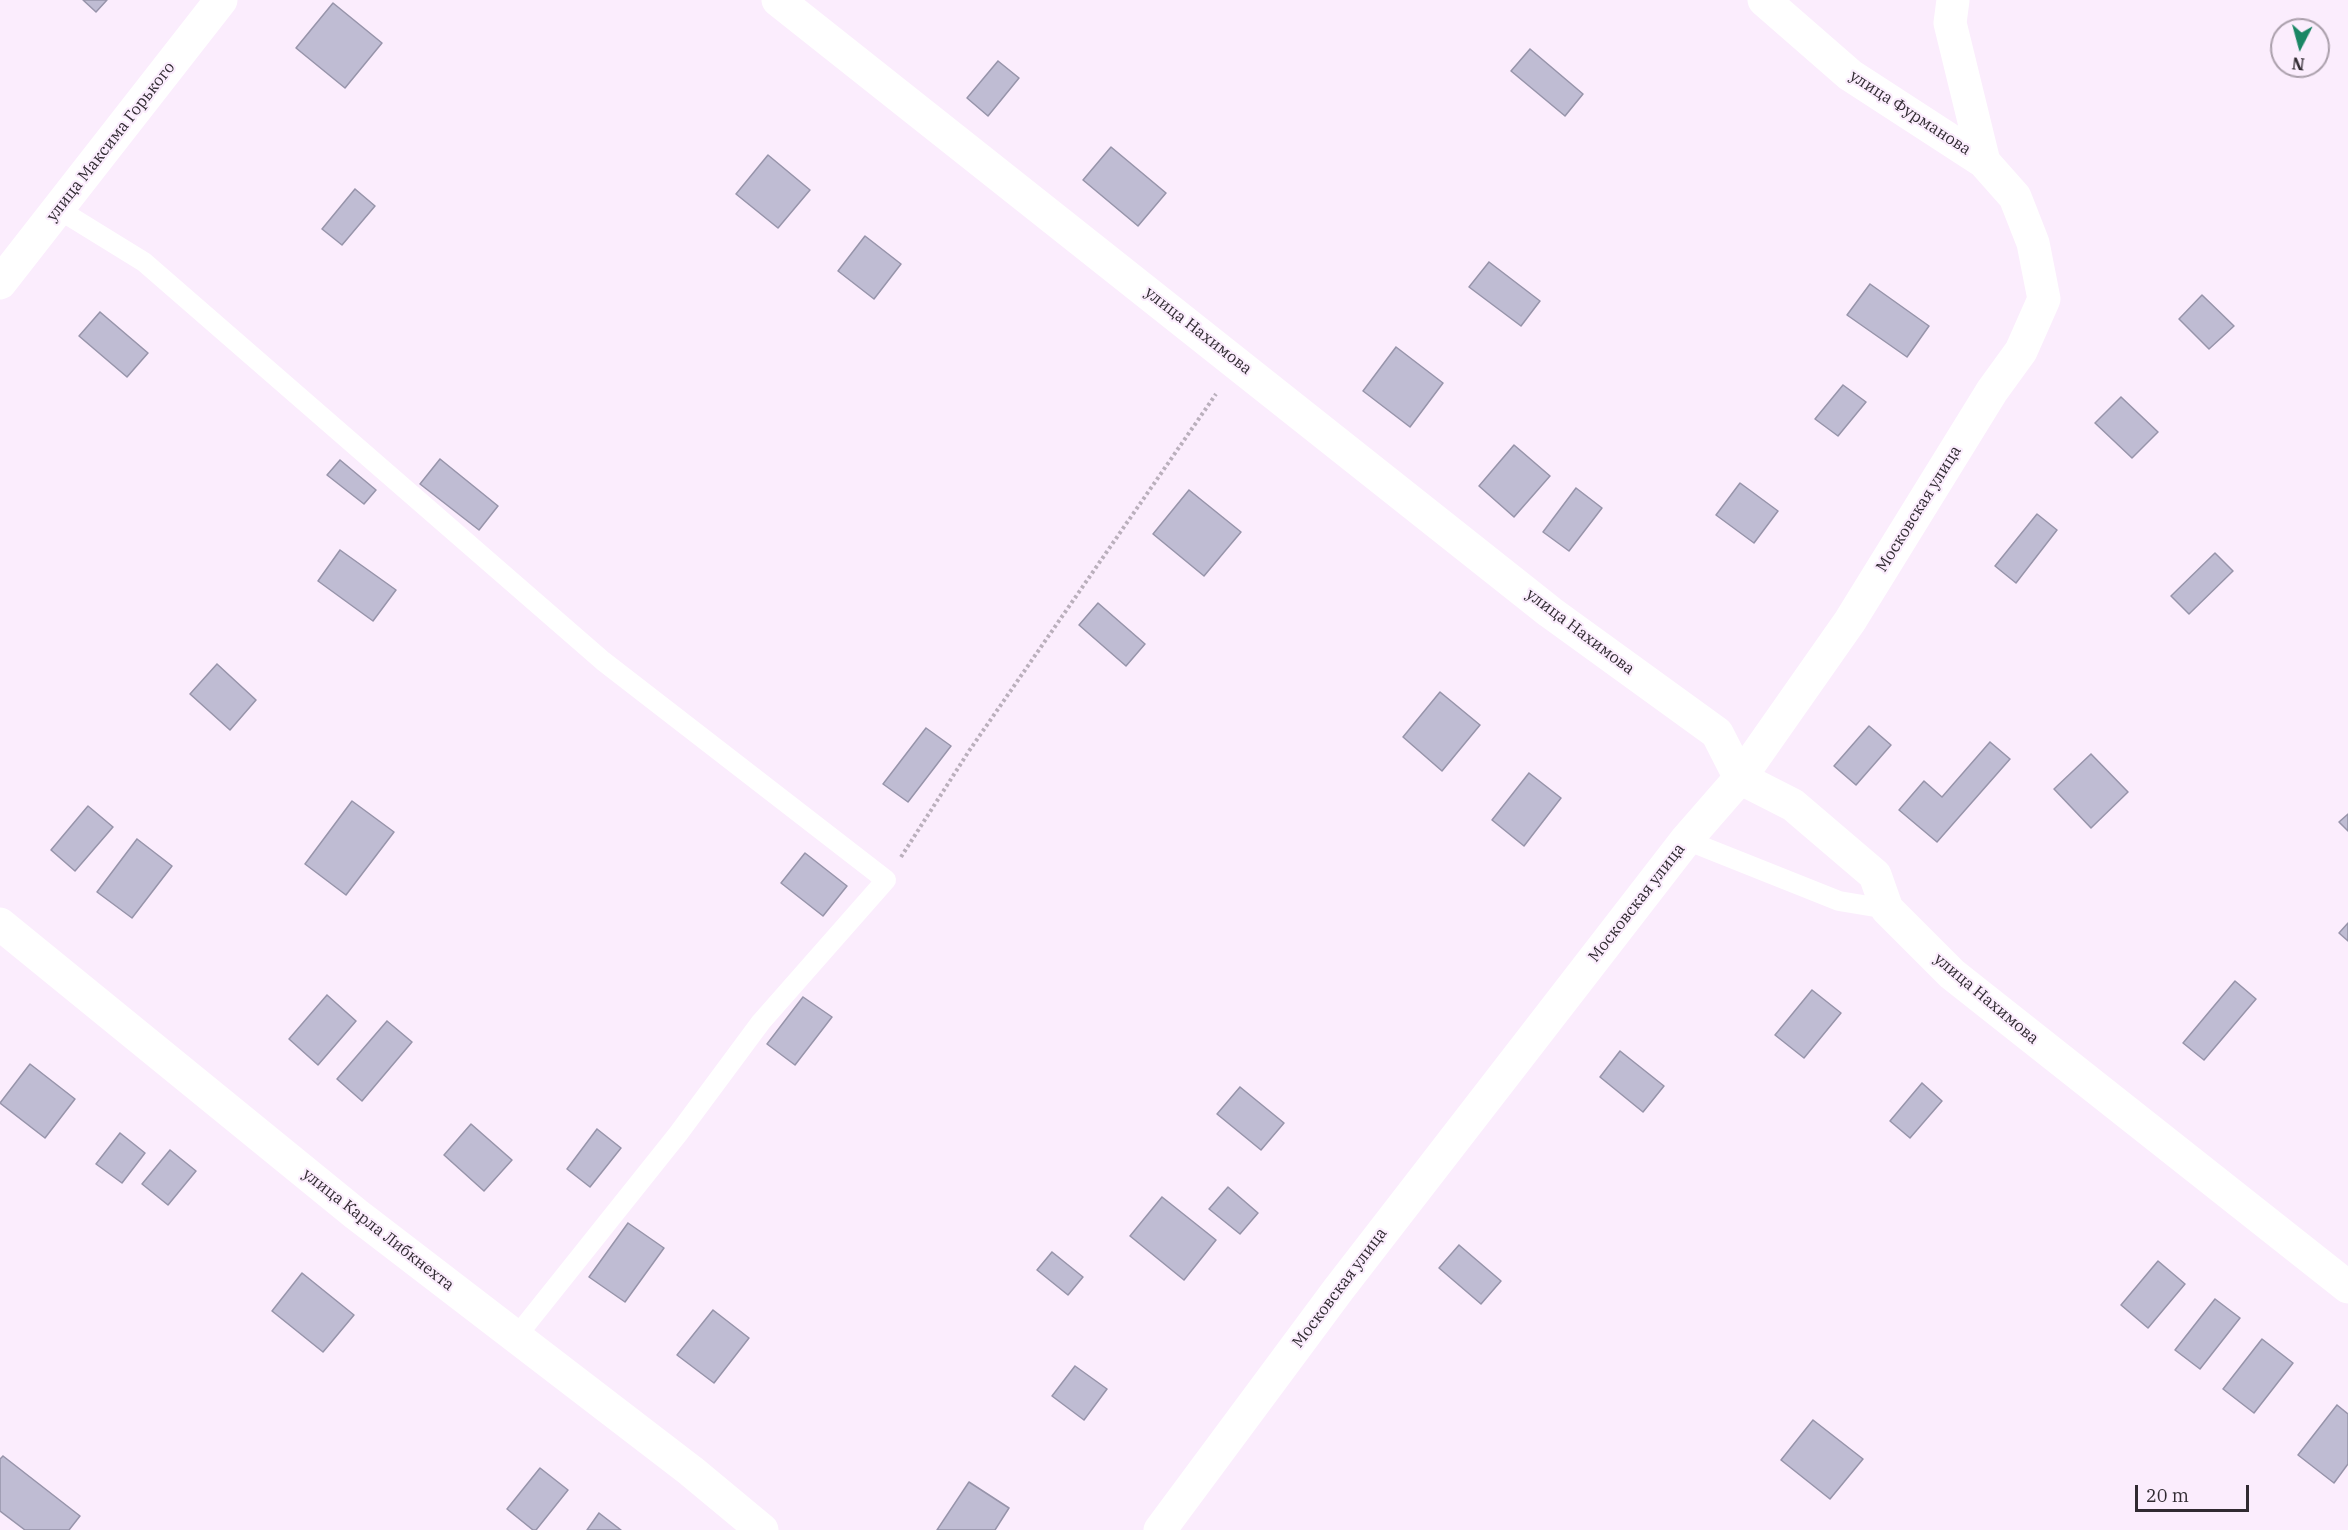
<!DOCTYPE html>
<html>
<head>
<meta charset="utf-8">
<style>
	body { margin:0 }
	#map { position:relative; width:2348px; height:1530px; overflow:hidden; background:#fbedfd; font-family:"IBM Plex Serif",serif }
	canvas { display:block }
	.north { position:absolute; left:2270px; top:18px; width:60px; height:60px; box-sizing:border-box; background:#fbedfd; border:2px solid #aa9fab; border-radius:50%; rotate:186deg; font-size:16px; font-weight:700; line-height:24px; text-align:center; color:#302a31 }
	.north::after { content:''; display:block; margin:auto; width:21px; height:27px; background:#1a8765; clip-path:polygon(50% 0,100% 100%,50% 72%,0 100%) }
	.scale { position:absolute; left:2135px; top:1485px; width:114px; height:27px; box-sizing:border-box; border:3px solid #302a31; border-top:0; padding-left:8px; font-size:18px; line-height:21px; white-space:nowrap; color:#302a31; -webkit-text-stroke:4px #fbedfd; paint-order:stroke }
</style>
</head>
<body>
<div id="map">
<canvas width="2348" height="1530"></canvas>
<div class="north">N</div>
<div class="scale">20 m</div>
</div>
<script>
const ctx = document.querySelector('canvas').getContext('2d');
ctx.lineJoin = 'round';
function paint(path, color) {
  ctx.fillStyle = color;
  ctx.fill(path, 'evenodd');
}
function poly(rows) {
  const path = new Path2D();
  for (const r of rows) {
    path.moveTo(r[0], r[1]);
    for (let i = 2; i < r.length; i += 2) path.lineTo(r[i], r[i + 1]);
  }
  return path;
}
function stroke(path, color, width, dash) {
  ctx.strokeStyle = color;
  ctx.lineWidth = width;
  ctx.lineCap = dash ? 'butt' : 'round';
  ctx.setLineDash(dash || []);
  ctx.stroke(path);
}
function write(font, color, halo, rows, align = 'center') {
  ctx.font = font + ' "IBM Plex Serif",serif';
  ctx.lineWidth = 4.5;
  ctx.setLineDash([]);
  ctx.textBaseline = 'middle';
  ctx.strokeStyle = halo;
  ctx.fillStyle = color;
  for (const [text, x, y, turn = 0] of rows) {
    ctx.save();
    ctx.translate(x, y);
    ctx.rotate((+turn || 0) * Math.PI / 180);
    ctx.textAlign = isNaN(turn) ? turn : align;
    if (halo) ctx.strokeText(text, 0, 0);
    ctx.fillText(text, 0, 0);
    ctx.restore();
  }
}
const building = poly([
	[83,0,107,0,96,12,83,0],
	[333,3,382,43,345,88,296,48,333,3],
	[1530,49,1583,94,1565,116,1511,71,1530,49],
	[998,61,1019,78,988,116,967,98,998,61],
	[1111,147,1166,193,1138,226,1083,180,1111,147],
	[768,155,810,190,778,228,736,194,768,155],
	[355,189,375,206,342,245,322,229,355,189],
	[865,236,901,264,874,299,838,271,865,236],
	[1489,262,1540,301,1521,326,1469,287,1489,262],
	[1870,284,1929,326,1907,357,1847,315,1870,284],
	[2202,295,2234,326,2209,349,2179,319,2202,295],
	[100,312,148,353,127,377,79,336,100,312],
	[1396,347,1443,383,1410,427,1363,391,1396,347],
	[1843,385,1866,402,1838,436,1815,419,1843,385],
	[2121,397,2158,432,2132,458,2095,423,2121,397],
	[1514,445,1550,476,1514,517,1479,486,1514,445],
	[440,459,498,506,479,530,420,484,440,459],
	[340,460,376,490,364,504,327,475,340,460],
	[1740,483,1778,511,1754,543,1716,515,1740,483],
	[1576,488,1602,508,1569,551,1543,532,1576,488],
	[1189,490,1241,532,1204,576,1153,534,1189,490],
	[2037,514,2057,530,2016,583,1995,566,2037,514],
	[340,550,396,590,373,621,318,581,340,550],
	[2215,553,2233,571,2189,614,2171,596,2215,553],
	[1098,603,1145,644,1126,666,1079,625,1098,603],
	[217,664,256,700,230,730,190,694,217,664],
	[1440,692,1480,725,1442,771,1403,737,1440,692],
	[1869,726,1891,745,1856,785,1834,766,1869,726],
	[926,728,951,746,908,802,883,784,926,728],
	[1990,742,2010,759,1937,842,1899,810,1924,781,1942,797,1990,742],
	[2091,754,2128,792,2091,828,2054,789,2091,754],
	[1529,773,1561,798,1524,846,1492,820,1529,773],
	[352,801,394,832,346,895,305,864,352,801],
	[88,806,113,827,75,871,51,850,88,806],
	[2348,814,2348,831,2339,822,2348,814],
	[137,839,172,866,132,918,97,892,137,839],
	[805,853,847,886,823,916,781,883,805,853],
	[2348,923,2348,941,2339,933,2348,923],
	[2235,981,2256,999,2204,1060,2183,1043,2235,981],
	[1812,990,1841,1013,1804,1058,1775,1035,1812,990],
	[327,995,356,1021,318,1065,289,1039,327,995],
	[803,997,832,1017,795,1065,767,1044,803,997],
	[387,1021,412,1042,362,1101,337,1079,387,1021],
	[1620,1051,1664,1086,1643,1112,1600,1077,1620,1051],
	[30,1064,75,1099,45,1138,0,1103,30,1064],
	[1922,1083,1942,1101,1910,1138,1890,1121,1922,1083],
	[1240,1087,1284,1123,1261,1150,1217,1114,1240,1087],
	[471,1124,512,1160,484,1191,444,1155,471,1124],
	[597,1129,621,1148,590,1187,567,1169,597,1129],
	[120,1133,145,1153,122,1183,96,1164,120,1133],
	[170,1150,196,1171,168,1205,142,1184,170,1150],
	[1228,1187,1258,1213,1240,1234,1209,1209,1228,1187],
	[1162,1197,1216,1240,1184,1280,1130,1236,1162,1197],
	[628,1223,664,1248,625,1302,589,1277,628,1223],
	[1459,1245,1501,1281,1481,1304,1439,1268,1459,1245],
	[1052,1252,1083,1277,1068,1295,1037,1270,1052,1252],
	[2158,1261,2185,1284,2148,1328,2121,1305,2158,1261],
	[302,1273,354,1315,323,1352,272,1311,302,1273],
	[2215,1299,2240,1318,2200,1369,2175,1350,2215,1299],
	[713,1310,749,1338,714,1383,677,1355,713,1310],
	[2262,1339,2293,1363,2254,1413,2223,1389,2262,1339],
	[1075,1366,1107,1389,1084,1420,1052,1396,1075,1366],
	[2337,1405,2348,1414,2348,1464,2334,1483,2298,1455,2337,1405],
	[1813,1420,1863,1459,1830,1499,1781,1460,1813,1420],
	[3,1456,80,1516,69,1530,25,1530,0,1511,0,1459,3,1456],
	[540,1468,568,1490,536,1530,533,1530,507,1509,540,1468],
	[969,1482,1009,1508,995,1530,937,1530,969,1482],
	[599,1513,621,1530,587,1530,599,1513]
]);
paint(building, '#bfbcd3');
stroke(building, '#9794aa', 1.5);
stroke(poly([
	[901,857,969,751,1216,394]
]), '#baafbc', 4, [3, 3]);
stroke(poly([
	[58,209,144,262,603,661,886,880,761,1022,678,1134,516,1337],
	[1686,840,1839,901,1887,909]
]), '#fff', 20);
stroke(poly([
	[778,0,1550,612,1717,733,1740,778,1793,805,1875,875,1887,909,1952,974,2348,1287],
	[1953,0,1950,23,1984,162],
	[0,283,221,0],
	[0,924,356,1214,691,1471,762,1530],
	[1160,1530,1338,1290,1686,840,1740,778,1850,621,1992,391,2021,351,2044,299,2033,243,2015,197,1984,162,1850,75,1764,0]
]), '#fff', 33);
write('16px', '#302a31', '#fbedfd', [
	["улица Фурманова",1910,113,33],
	["улица Максима Горького",111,142,-52],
	["улица Нахимова",1198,331,38],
	["Московская улица",1919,509,-58],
	["улица Нахимова",1580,632,37],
	["Московская улица",1637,903,-52],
	["улица Нахимова",1986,999,40],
	["улица Карла Либкнехта",378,1230,38],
	["Московская улица",1340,1288,-53]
]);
</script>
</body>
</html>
